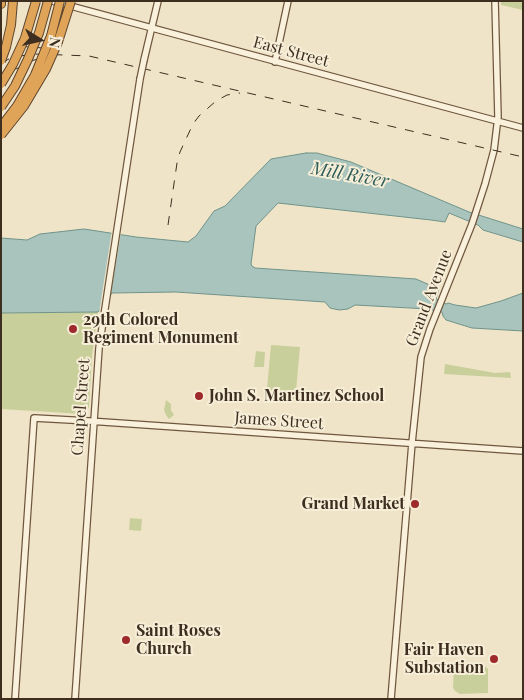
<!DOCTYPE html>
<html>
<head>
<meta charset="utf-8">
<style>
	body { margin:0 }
	#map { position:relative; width:524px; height:700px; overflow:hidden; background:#f0e4c8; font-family:"Playfair Display",serif }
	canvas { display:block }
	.frame { position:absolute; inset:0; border:2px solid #3d2e20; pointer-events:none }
	.north { position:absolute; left:15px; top:15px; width:50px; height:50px; -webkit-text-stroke:4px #f7eed8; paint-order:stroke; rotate:100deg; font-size:14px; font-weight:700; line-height:20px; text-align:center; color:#3d2e20 }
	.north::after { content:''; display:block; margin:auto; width:18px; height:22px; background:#3d2e20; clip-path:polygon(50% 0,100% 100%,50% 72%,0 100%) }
</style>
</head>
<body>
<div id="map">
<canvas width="524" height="700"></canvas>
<div class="frame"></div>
<div class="north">N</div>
</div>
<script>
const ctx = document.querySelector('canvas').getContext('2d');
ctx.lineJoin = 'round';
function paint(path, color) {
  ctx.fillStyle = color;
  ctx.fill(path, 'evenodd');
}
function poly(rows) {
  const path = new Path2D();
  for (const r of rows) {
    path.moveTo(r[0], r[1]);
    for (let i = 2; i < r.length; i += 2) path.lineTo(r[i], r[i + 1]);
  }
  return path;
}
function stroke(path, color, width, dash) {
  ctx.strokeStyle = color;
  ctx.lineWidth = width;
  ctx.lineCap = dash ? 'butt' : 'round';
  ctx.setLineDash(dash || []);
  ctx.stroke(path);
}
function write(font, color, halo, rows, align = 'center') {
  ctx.font = font + ' "Playfair Display",serif';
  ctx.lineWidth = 4;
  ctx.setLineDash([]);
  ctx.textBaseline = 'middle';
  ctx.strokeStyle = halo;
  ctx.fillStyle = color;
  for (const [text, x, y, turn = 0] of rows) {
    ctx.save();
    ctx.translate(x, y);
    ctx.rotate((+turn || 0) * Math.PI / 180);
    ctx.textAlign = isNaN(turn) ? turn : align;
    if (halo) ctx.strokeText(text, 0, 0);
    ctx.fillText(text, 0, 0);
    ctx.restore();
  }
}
paint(poly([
	[501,1,518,1,523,3,523,10,501,5],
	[98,312,92,356,89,407,86,411,82,414,1,409,1,313],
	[271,345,300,347,295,402,266,399],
	[256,351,265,352,264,367,254,367],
	[445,364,495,373,510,372,511,378,444,374],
	[166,400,171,404,171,410,174,415,169,419,166,415,164,410],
	[130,518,142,519,141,531,129,530],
	[454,666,486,667,488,669,488,693,460,694,455,691,453,688]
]), '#c9cf9b');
const water = poly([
	[306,153,317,153,351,162,469,212,523,229,523,242,483,230,478,225,449,213,445,222,431,220,278,203,256,226,251,264,252,266,255,268,416,279,439,289,436,299,446,304,448,303,455,305,476,308,501,301,523,293,523,331,472,328,446,320,443,316,442,312,428,309,355,305,348,309,339,310,330,308,325,302,176,292,112,293,98,312,1,313,1,238,27,240,40,234,84,229,136,237,188,242,196,236,214,211,225,206,271,159,306,153]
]);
paint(water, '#a9c4bc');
stroke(water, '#6f938a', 1);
paint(poly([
	[112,230,121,232,110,299,101,313,99,313]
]), '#f0e4c8');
const secondary = poly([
	[52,1,523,128],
	[144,60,158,1],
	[275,62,288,1],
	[15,699,34,418,89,421,523,451],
	[75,699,99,348,140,79],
	[391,699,412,443,421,357,430,329,472,224,485,184,494,150,498,117,495,1]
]);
const highway = poly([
	[1,4,1,1],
	[6,47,11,25,13,1]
]);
stroke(secondary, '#6f573f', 8);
stroke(highway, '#5b4430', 10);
stroke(secondary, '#faf1dc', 5.5);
stroke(highway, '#e0a458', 8);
stroke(poly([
	[1,48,17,46,43,48],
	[1,63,11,58,26,55,38,54,89,56,523,157],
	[1,80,16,69,34,60,43,58],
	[168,225,177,163,180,152,193,124,199,116,216,101,227,95,240,93]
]), '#3d2e20', 1, [9, 9]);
const secondaryBridge = poly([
	[140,79,144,60]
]);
const highwayBridge = poly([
	[1,61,6,47],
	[1,84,13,64,25,38,36,1],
	[1,107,15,86,28,59,39,33,48,1],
	[1,127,17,106,35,75,51,36,60,1],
	[1,135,24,106,46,69,58,42,71,1]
]);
stroke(secondaryBridge, '#6f573f', 8, []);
stroke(highwayBridge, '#5b4430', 10, []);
stroke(secondaryBridge, '#faf1dc', 5.5);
stroke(highwayBridge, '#e0a458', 8);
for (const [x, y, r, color] of [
	[73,329,5,"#9e2a2b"],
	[199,396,5,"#9e2a2b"],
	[415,504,5,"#9e2a2b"],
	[126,640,5,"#9e2a2b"],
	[494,659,5,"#9e2a2b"]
]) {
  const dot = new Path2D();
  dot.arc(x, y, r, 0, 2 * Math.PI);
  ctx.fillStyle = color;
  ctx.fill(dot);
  stroke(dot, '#f7eed8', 2);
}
write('16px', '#3d2e20', '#f7eed8', [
	["East Street",291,52,15],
	["Grand Avenue",429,298,-69],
	["Chapel Street",81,407,-86],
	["James Street",279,421,4]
]);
write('bold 16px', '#3d2e20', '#f7eed8', [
	["29th Colored",83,320],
	["Regiment Monument",83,338],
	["John S. Martinez School",209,396],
	["Grand Market",405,504,"right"],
	["Saint Roses",136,631],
	["Church",136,649],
	["Fair Haven",484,650,"right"],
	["Substation",484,668,"right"]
], 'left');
write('italic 18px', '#2f5d5a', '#f7eed8', [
	["Mill River",350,175,10]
]);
</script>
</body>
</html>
